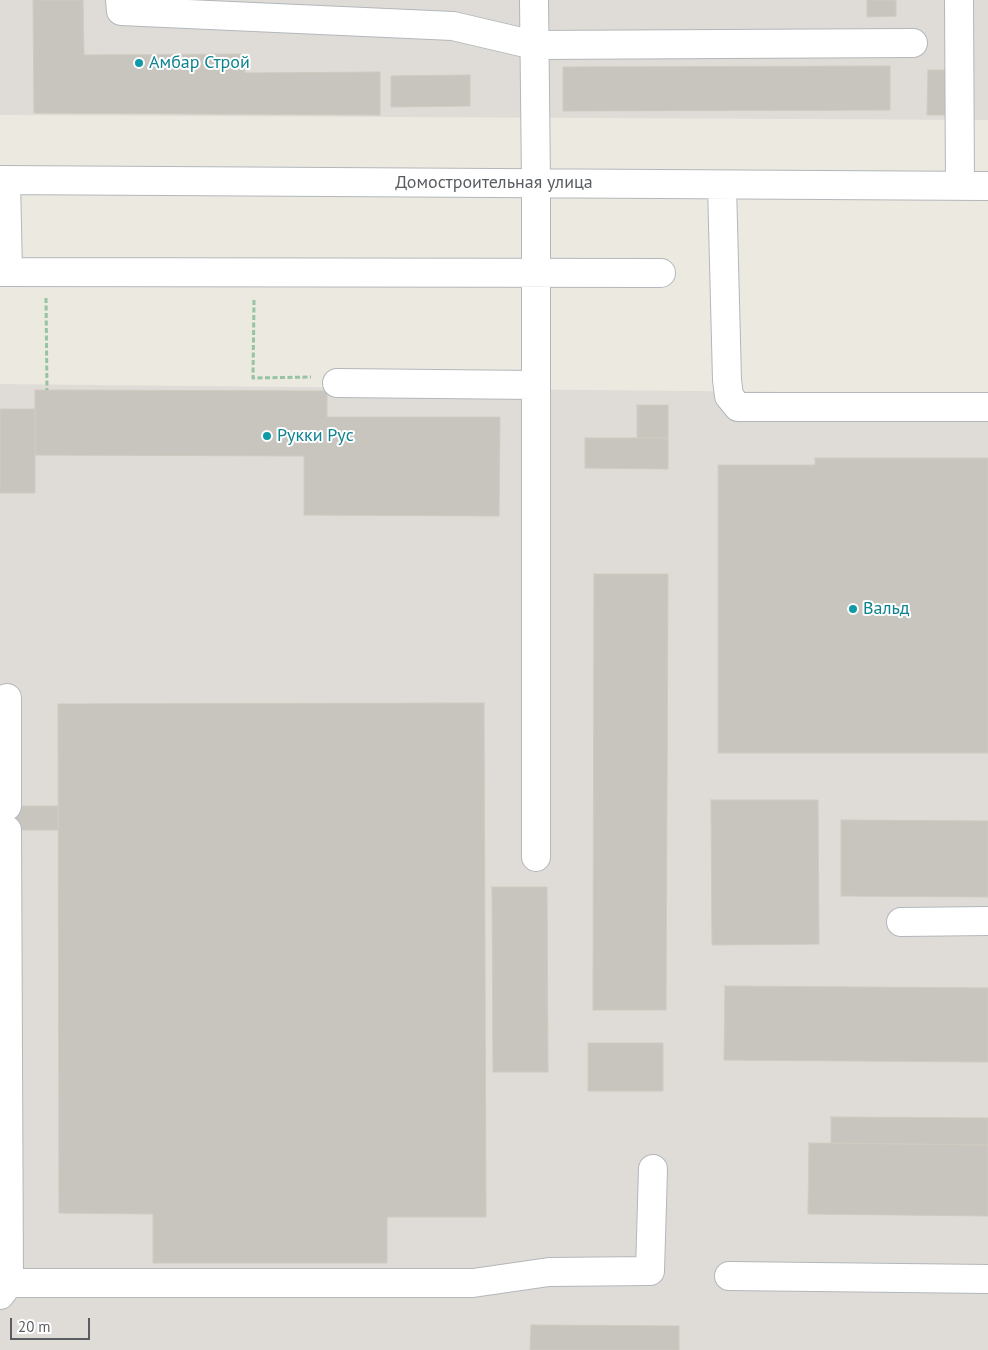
<!DOCTYPE html>
<html>
<head>
<meta charset="utf-8">
<style>
	body { margin:0 }
	#map { position:relative; width:988px; height:1350px; overflow:hidden; background:#ece9e0; font-family:"PT Sans",sans-serif }
	canvas { display:block }
	.scale { position:absolute; left:10px; top:1318px; width:80px; height:22px; box-sizing:border-box; border:2px solid #595d61; border-top:0; padding-left:6px; font-size:15px; line-height:18px; white-space:nowrap; color:#595d61; -webkit-text-stroke:4px #fff; paint-order:stroke }
</style>
</head>
<body>
<div id="map">
<canvas width="988" height="1350"></canvas>
<div class="scale">20 m</div>
</div>
<script>
const ctx = document.querySelector('canvas').getContext('2d');
ctx.lineJoin = 'round';
function paint(path, color) {
  ctx.fillStyle = color;
  ctx.fill(path, 'evenodd');
}
function poly(rows) {
  const path = new Path2D();
  for (const r of rows) {
    path.moveTo(r[0], r[1]);
    for (let i = 2; i < r.length; i += 2) path.lineTo(r[i], r[i + 1]);
  }
  return path;
}
function stroke(path, color, width, dash) {
  ctx.strokeStyle = color;
  ctx.lineWidth = width;
  ctx.lineCap = dash ? 'butt' : 'round';
  ctx.setLineDash(dash || []);
  ctx.stroke(path);
}
function write(font, color, halo, rows, align = 'center') {
  ctx.font = font + ' "PT Sans",sans-serif';
  ctx.lineWidth = 4;
  ctx.setLineDash([]);
  ctx.textBaseline = 'middle';
  ctx.strokeStyle = halo;
  ctx.fillStyle = color;
  for (const [text, x, y, turn = 0] of rows) {
    ctx.save();
    ctx.translate(x, y);
    ctx.rotate((+turn || 0) * Math.PI / 180);
    ctx.textAlign = isNaN(turn) ? turn : align;
    if (halo) ctx.strokeText(text, 0, 0);
    ctx.fillText(text, 0, 0);
    ctx.restore();
  }
}
paint(poly([
	[0,0,988,0,988,120,0,115],
	[0,384,988,394,988,1350,0,1350]
]), '#dfdcd8');
const building = poly([
	[33,0,83,0,84,55,245,54,245,73,380,72,380,115,34,113,33,0],
	[867,0,896,0,896,16,867,17,867,0],
	[890,66,890,110,563,111,563,67,890,66],
	[928,70,949,70,948,115,927,115,928,70],
	[470,75,470,106,391,107,391,76,470,75],
	[35,390,327,391,327,417,500,417,499,516,304,515,304,456,35,455,35,390],
	[637,405,668,405,668,438,637,438,637,405],
	[0,409,35,409,35,493,0,493,0,409],
	[585,438,668,438,668,469,585,468,585,438],
	[815,458,988,458,988,753,718,753,718,465,815,465,815,458],
	[594,574,668,574,666,1010,593,1010,594,574],
	[484,703,486,1217,387,1217,387,1263,153,1263,153,1214,59,1213,58,704,484,703],
	[711,800,818,800,819,944,712,945,711,800],
	[0,806,58,806,58,830,0,830,0,806],
	[841,820,988,821,988,897,841,896,841,820],
	[492,887,547,887,548,1072,493,1072,492,887],
	[725,986,988,988,988,1062,724,1060,725,986],
	[588,1043,663,1043,663,1091,588,1091,588,1043],
	[831,1117,988,1118,988,1145,831,1143,831,1117],
	[809,1143,988,1145,988,1216,808,1214,809,1143],
	[531,1325,679,1326,679,1350,530,1350,531,1325]
]);
paint(building, '#c8c5bf');
stroke(building, '#d0cabf', 1);
const minor = poly([
	[120,0,121,11,453,26,534,45,913,43],
	[534,0,536,183,536,857],
	[959,0,960,186],
	[0,180,988,186],
	[6,180,8,272],
	[722,185,727,380,729,396,738,407,988,407],
	[0,272,661,273],
	[337,383,536,385],
	[7,698,7,806],
	[901,922,988,921],
	[729,1276,988,1279],
	[9,1283,473,1283,549,1272,650,1271,653,1169],
	[0,1295,9,1283,7,830]
]);
stroke(minor, '#b3b7bb', 30);
stroke(poly([
	[46,298,47,390],
	[254,300,253,378,311,377]
]), '#96c4a1', 3, [5, 2.5]);
stroke(minor, '#fff', 28);
for (const [x, y, r, color] of [
	[139,63,5,"#0f9aa8"],
	[267,436,5,"#0f9aa8"],
	[853,609,5,"#0f9aa8"]
]) {
  const dot = new Path2D();
  dot.arc(x, y, r, 0, 2 * Math.PI);
  ctx.fillStyle = color;
  ctx.fill(dot);
  stroke(dot, '#fff', 2);
}
write('18px', '#0d838f', '#fff', [
	["Амбар Строй",149,63],
	["Рукки Рус",277,436],
	["Вальд",863,609]
], 'left');
write('18px', '#595d61', '#fff', [
	["Домостроительная улица",494,183]
]);
</script>
</body>
</html>
